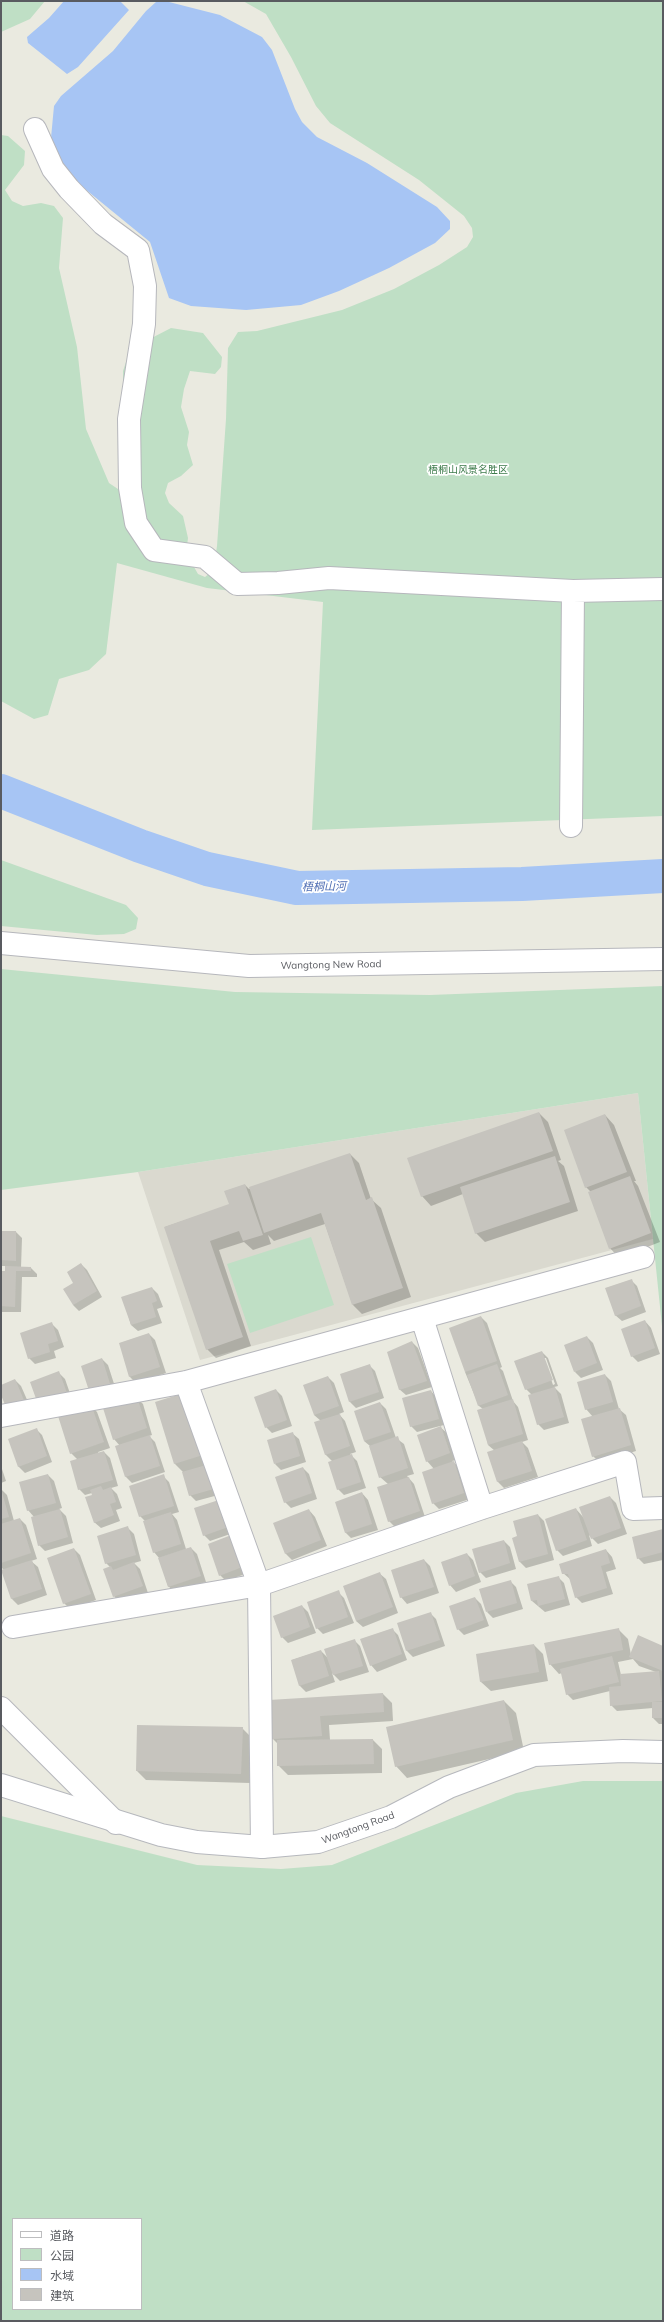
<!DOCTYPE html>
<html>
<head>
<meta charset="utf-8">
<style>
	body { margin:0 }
	#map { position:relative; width:664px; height:2322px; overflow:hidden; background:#eaeae0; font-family:Mulish,"Noto Sans SC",sans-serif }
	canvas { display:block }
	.frame { position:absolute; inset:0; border:2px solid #595b60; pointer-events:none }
	.legend { position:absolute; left:12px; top:2218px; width:130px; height:92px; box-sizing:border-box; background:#fff; border:1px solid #bdbdbf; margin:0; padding:5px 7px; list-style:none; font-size:12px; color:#595b60 }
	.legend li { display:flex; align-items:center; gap:8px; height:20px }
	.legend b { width:20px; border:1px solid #bdbdbf }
</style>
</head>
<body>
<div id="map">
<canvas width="664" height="2322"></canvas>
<div class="frame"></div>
<ul class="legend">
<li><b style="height:5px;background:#fff"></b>道路</li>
<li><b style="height:11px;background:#bfdfc5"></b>公园</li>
<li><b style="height:11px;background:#a7c5f4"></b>水域</li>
<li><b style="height:11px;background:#c6c4be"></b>建筑</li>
</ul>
</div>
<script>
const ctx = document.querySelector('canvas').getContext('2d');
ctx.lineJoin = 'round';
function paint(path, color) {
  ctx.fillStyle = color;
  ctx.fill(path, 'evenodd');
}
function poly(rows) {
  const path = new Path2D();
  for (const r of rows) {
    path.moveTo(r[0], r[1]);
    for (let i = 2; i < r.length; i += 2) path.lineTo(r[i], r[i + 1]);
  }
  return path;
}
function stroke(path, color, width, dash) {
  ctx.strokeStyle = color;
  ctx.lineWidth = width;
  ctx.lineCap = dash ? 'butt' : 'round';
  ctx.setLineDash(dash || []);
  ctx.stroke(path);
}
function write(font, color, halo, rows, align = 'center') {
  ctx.font = font + ' Mulish,"Noto Sans SC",sans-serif';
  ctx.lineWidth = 3.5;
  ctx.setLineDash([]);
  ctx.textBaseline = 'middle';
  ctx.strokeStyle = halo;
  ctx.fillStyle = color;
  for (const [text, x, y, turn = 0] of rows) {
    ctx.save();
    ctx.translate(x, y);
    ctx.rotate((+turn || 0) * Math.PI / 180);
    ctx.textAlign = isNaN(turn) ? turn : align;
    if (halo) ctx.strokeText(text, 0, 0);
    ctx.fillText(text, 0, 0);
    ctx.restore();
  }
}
paint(poly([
	[638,1093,653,1239,200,1360,138,1172]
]), '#dad9cf');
paint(poly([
	[1,1,45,1,30,19,1,32],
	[243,1,663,1,663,816,312,830,323,602,207,588,117,563,106,654,89,670,59,679,48,715,34,719,1,701,1,135,8,136,25,151,24,165,5,190,12,201,23,206,41,203,54,206,63,218,59,268,77,347,86,429,109,483,124,493,132,437,141,424,141,413,132,404,123,390,123,371,129,353,142,343,171,328,203,333,222,357,221,367,215,374,190,371,184,389,181,407,189,432,187,445,193,465,181,476,168,483,165,493,169,503,183,516,188,538,186,553,198,574,205,577,211,572,214,566,217,546,226,419,228,348,238,332,257,331,342,310,394,289,439,265,467,247,473,237,472,228,464,216,419,180,330,123,316,106,291,57,266,14],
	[1,860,126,905,138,918,136,929,124,934,97,935,1,926],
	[1,969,235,992,430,995,663,986,663,1336,638,1093,138,1172,1,1190],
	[311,1237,334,1305,250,1333,227,1264],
	[583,1781,663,1781,663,2321,1,2321,1,1816,197,1865,281,1869,332,1865,516,1793],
	[13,2219,141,2219,141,2309,13,2309]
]), '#bfdfc5');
paint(poly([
	[64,1,120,1,129,10,78,67,67,74,28,43,27,37,49,18],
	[156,2,169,2,220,15,262,37,272,50,295,109,302,122,317,137,367,163,437,207,450,221,450,229,435,243,389,268,339,291,301,305,246,310,191,306,169,298,150,242,74,180,61,161,51,138,54,106,61,96,113,51,146,11]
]), '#a7c5f4');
paint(poly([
	[539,1113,548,1122,561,1160,558,1161,564,1166,578,1211,485,1242,476,1233,463,1194,431,1206,422,1196],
	[605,1115,614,1125,636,1181,634,1181,638,1186,660,1242,619,1258,610,1248,591,1192,586,1187],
	[350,1154,359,1163,371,1199,381,1208,411,1297,362,1314,353,1305,325,1224,274,1241,268,1235,271,1244,253,1250,244,1242,219,1250,251,1346,216,1358,207,1349,165,1227,230,1205,245,1185,249,1189],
	[1,1232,16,1232,22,1238,21,1268,31,1268,37,1274,37,1277,22,1277,21,1312,1,1312,1,1272,6,1272,6,1266,1,1266],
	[81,1264,87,1270,102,1297,79,1311,73,1305,74,1283],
	[631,1280,637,1286,646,1312,622,1321,615,1315],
	[152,1288,158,1294,163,1307,157,1309,162,1323,138,1331,131,1325,123,1298],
	[481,1317,487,1323,502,1367,500,1368,503,1371,513,1401,518,1407,528,1440,522,1442,528,1448,538,1477,504,1488,498,1482,488,1453,495,1451,488,1445,483,1409,479,1406,465,1372],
	[645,1321,651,1328,660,1354,638,1362,632,1356],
	[52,1324,58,1330,64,1347,54,1351,56,1358,35,1364,29,1358],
	[149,1334,155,1340,166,1373,136,1383,130,1377,120,1344],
	[587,1337,593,1343,603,1370,581,1378,575,1372],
	[412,1342,418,1348,432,1387,406,1395,399,1389],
	[542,1352,548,1358,558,1386,554,1387,561,1394,569,1423,544,1430,538,1424,532,1395,526,1389],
	[544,1358,546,1358,555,1384,553,1385],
	[102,1359,108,1365,117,1393,97,1399],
	[369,1365,375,1371,384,1398,356,1408,350,1402,341,1375],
	[59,1373,65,1379,73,1402,40,1406],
	[605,1375,611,1381,619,1409,626,1415,636,1451,599,1462,593,1456,593,1417,586,1409],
	[328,1377,334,1383,344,1412,339,1414,345,1421,356,1452,350,1454,357,1461,366,1488,344,1495,338,1489,332,1461,325,1454,321,1421,314,1415],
	[15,1380,21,1386,32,1411,1,1393,1,1386],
	[276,1390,282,1396,292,1426,272,1433,266,1427],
	[431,1391,437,1398,444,1425,417,1432,411,1426],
	[186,1393,222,1494,196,1501,190,1495,184,1473,175,1464],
	[137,1398,143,1404,152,1435,149,1436,155,1442,165,1472,132,1483,126,1477,116,1447,120,1446,114,1439],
	[380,1403,386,1409,396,1438,404,1444,414,1474,407,1476,414,1484,425,1517,395,1527,389,1521,388,1484,380,1477,370,1446,364,1441],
	[91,1406,97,1412,110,1448,98,1452,99,1454,104,1452,110,1458,118,1486,111,1488,117,1494,122,1508,116,1510,120,1521,101,1528,94,1522,92,1493,85,1495,79,1489,78,1460,71,1453],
	[440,1427,447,1433,456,1460,452,1461,460,1468,470,1499,439,1509,433,1503,434,1469,427,1461],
	[36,1429,42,1435,52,1462,25,1473,18,1466],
	[292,1433,299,1439,306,1462,281,1470,275,1464],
	[1,1466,6,1481,1,1483],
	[303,1468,309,1474,317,1499,291,1508,285,1502],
	[48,1475,54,1481,62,1508,59,1509,66,1516,73,1543,45,1551,39,1545,34,1517,28,1510],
	[163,1476,169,1482,179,1512,172,1514,177,1520,186,1549,191,1548,197,1554,206,1582,175,1592,168,1586,159,1558,154,1552,145,1521,140,1516],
	[1,1489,7,1495,14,1521,20,1519,26,1525,37,1559,31,1561,38,1567,47,1595,18,1605,12,1599,3,1571,4,1570,1,1567],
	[362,1493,368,1500,378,1530,351,1538,345,1532],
	[610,1497,616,1503,627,1534,598,1544,589,1535,592,1546,563,1556,557,1550,576,1509,584,1518],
	[222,1500,236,1532,210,1541,204,1535],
	[309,1510,315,1517,327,1546,292,1560,286,1554,274,1524],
	[538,1515,544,1521,554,1560,526,1568,519,1561,518,1537],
	[128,1528,134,1534,141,1561,134,1563,140,1569,148,1593,120,1603,114,1596,110,1567,106,1563],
	[663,1530,663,1560,644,1564,638,1558],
	[239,1534,256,1570,226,1581,220,1575],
	[504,1541,510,1547,516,1569,486,1578,480,1572],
	[74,1549,80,1555,96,1600,70,1609,64,1603],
	[606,1550,612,1557,616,1569,606,1572,613,1594,582,1603,576,1597,570,1579,563,1573],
	[467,1554,473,1560,481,1582,456,1592,450,1585],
	[424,1560,430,1566,439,1593,407,1604,401,1597],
	[379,1573,386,1579,398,1613,363,1627,356,1621],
	[558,1577,564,1583,570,1605,545,1612,532,1601,528,1585],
	[510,1581,516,1587,523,1609,493,1618,487,1612],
	[338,1592,344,1598,354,1623,323,1634,317,1628],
	[475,1598,481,1604,489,1626,464,1635,458,1629],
	[302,1606,308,1612,316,1633,288,1643,282,1637],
	[430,1613,436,1619,445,1646,413,1657,407,1651,398,1624],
	[392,1629,398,1635,407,1660,377,1672,371,1665],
	[618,1629,628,1639,631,1655,663,1647,663,1724,659,1724,653,1718,653,1708,617,1711,611,1705,610,1691,573,1700,567,1694,562,1673,559,1674,550,1664],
	[633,1659,639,1666,656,1672,621,1675,618,1662],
	[354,1640,360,1646,369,1672,340,1681,332,1673,335,1682,306,1692,300,1686,292,1660,321,1651,329,1659],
	[534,1645,543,1654,548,1681,491,1691,481,1682,477,1655],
	[383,1694,392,1703,393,1721,329,1725,330,1740,373,1740,382,1749,382,1773,288,1775,278,1765,278,1744,273,1739,270,1701],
	[504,1701,516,1713,524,1751,407,1778,396,1766],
	[242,1728,251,1737,250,1783,146,1780,137,1771]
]), '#0003');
stroke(poly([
	[1,791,140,846,207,869,297,888,522,884,663,876]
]), '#a7c5f4', 34);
paint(poly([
	[539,1112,553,1151,421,1197,407,1158],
	[605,1114,627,1172,585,1188,564,1130],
	[350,1153,366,1200,372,1197,403,1288,352,1305,321,1213,264,1233,249,1187],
	[555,1156,570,1202,475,1234,460,1187],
	[630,1176,651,1233,609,1249,588,1192],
	[245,1184,263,1235,243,1241,239,1231,210,1241,243,1337,206,1350,164,1227,229,1204,224,1191],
	[1,1231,16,1231,16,1261,1,1260],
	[81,1263,97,1291,73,1305,63,1289,73,1283,67,1272],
	[5,1266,31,1267,31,1271,16,1271,15,1307,1,1306,1,1271,5,1271],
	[632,1279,641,1306,615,1316,605,1288],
	[152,1287,157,1301,152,1303,156,1317,131,1325,121,1297],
	[481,1316,497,1361,465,1372,449,1328],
	[645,1320,655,1348,631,1357,621,1329],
	[52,1322,58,1341,48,1344,50,1352,28,1359,20,1333],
	[149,1333,160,1367,129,1377,119,1343],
	[587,1336,597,1363,574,1372,564,1345],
	[412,1341,427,1381,399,1390,387,1352],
	[542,1351,553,1380,525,1390,514,1361],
	[102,1358,111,1387,90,1394,81,1366],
	[370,1364,379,1392,349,1402,340,1374],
	[497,1364,508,1395,478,1406,467,1375],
	[59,1371,68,1396,39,1407,30,1382],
	[605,1374,613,1402,585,1410,577,1382],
	[328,1376,339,1406,314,1415,303,1385],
	[15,1379,26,1405,8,1412,1,1395,1,1385],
	[555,1387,564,1417,537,1425,528,1395],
	[276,1389,287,1420,265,1428,254,1397],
	[431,1390,439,1419,410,1427,402,1398],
	[187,1392,206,1454,174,1464,155,1402],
	[137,1397,147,1428,113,1440,103,1408],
	[513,1399,523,1434,488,1445,477,1410],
	[380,1402,391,1432,364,1441,354,1411],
	[91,1404,104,1442,70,1454,58,1416],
	[620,1408,631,1445,592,1457,581,1419],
	[340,1414,350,1446,325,1455,314,1422],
	[441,1426,450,1453,426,1462,417,1435],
	[37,1428,47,1456,18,1467,8,1439],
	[293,1432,300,1456,274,1464,267,1440],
	[150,1435,160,1466,125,1477,115,1446],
	[398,1436,408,1468,379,1478,369,1446],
	[522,1441,532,1471,497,1482,487,1452],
	[104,1451,113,1480,78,1490,70,1461],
	[352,1454,361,1482,337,1490,328,1462],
	[454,1461,464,1493,432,1504,422,1472],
	[210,1464,217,1488,189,1496,182,1472],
	[303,1467,312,1493,284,1503,275,1477],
	[48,1474,56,1503,27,1511,19,1482],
	[164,1474,174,1506,139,1517,129,1486],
	[409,1477,420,1511,388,1522,377,1487],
	[101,1486,103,1490,111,1487,116,1502,110,1504,114,1515,94,1523,85,1497,92,1495,90,1490],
	[1,1489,9,1517,1,1519],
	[362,1492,372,1524,345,1533,335,1502],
	[610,1496,621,1528,591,1539,579,1507],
	[222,1499,231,1526,203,1536,194,1508],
	[576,1508,587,1540,556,1551,545,1519],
	[60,1509,68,1537,38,1546,31,1517],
	[309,1509,321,1540,285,1554,273,1523],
	[171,1512,181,1544,153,1553,143,1521],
	[538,1514,548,1554,519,1562,512,1538,517,1536,513,1521],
	[20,1518,31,1553,1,1563,1,1524],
	[128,1526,136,1555,105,1564,97,1536],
	[663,1529,663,1552,637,1559,632,1537],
	[239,1532,250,1564,219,1576,208,1544],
	[504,1540,510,1563,479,1573,472,1549],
	[191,1547,201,1576,168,1587,158,1558],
	[74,1548,91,1594,63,1604,47,1558],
	[606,1549,610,1563,601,1566,607,1588,575,1598,568,1574,562,1574,559,1564],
	[467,1553,475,1576,449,1586,441,1562],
	[424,1559,434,1587,400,1598,391,1570],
	[32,1560,42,1589,11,1599,1,1570],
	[134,1562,143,1586,113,1597,103,1569,111,1566,113,1570],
	[380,1572,393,1607,356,1621,343,1586],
	[559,1576,565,1599,538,1606,537,1600,531,1601,527,1584],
	[511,1580,517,1603,486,1612,479,1589],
	[339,1590,348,1617,316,1629,307,1602],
	[475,1597,484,1620,457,1630,449,1606],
	[302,1605,310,1627,281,1638,273,1616],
	[431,1612,440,1640,406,1651,397,1623],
	[393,1628,402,1654,370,1666,360,1639],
	[619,1628,623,1650,549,1665,544,1643],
	[638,1635,663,1646,663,1671,629,1657],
	[355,1639,363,1666,333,1675,324,1649],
	[534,1644,539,1672,480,1682,476,1654],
	[321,1650,329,1676,299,1686,291,1660],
	[612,1656,619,1682,566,1695,560,1669],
	[659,1671,662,1701,610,1706,609,1687,621,1686,620,1674],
	[383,1693,384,1712,320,1716,322,1736,272,1739,269,1700],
	[504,1700,513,1740,395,1767,386,1727],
	[652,1702,663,1702,663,1718,652,1718],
	[137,1725,243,1727,241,1774,136,1771],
	[373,1739,374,1764,277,1766,277,1740]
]), '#c6c4be');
const minor = poly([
	[35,129,53,169,69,189,103,224,138,250,145,286,144,324,129,419,130,488,136,523,154,550,205,557,237,584,278,583,329,578,573,591,663,589],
	[571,826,573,591],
	[422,1318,482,1508],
	[186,1382,259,1585,262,1847],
	[1,1416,186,1382,643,1257],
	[13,1627,259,1585,482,1508,625,1462,633,1509,663,1508],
	[1,1708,116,1823]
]);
const tertiary = poly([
	[1,943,249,966,663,959]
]);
const secondary = poly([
	[1,1785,161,1835,197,1842,262,1847,318,1842,391,1817,449,1787,534,1755,623,1751,663,1752]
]);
stroke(minor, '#b6b7bc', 24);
stroke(tertiary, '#b6b7bc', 24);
stroke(secondary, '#b6b8bd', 24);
stroke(minor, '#fff', 22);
stroke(tertiary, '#fff', 22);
stroke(secondary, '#fff', 22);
write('10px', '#3d7b4b', '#fff', [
	["梧桐山风景名胜区",468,470]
]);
write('10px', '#595b60', '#fff', [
	["Wangtong New Road",331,965,-1],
	["Wangtong Road",358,1828,-20]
]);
write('italic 11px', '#4e6db3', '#fff', [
	["梧桐山河",324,887,-1]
]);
</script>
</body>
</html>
